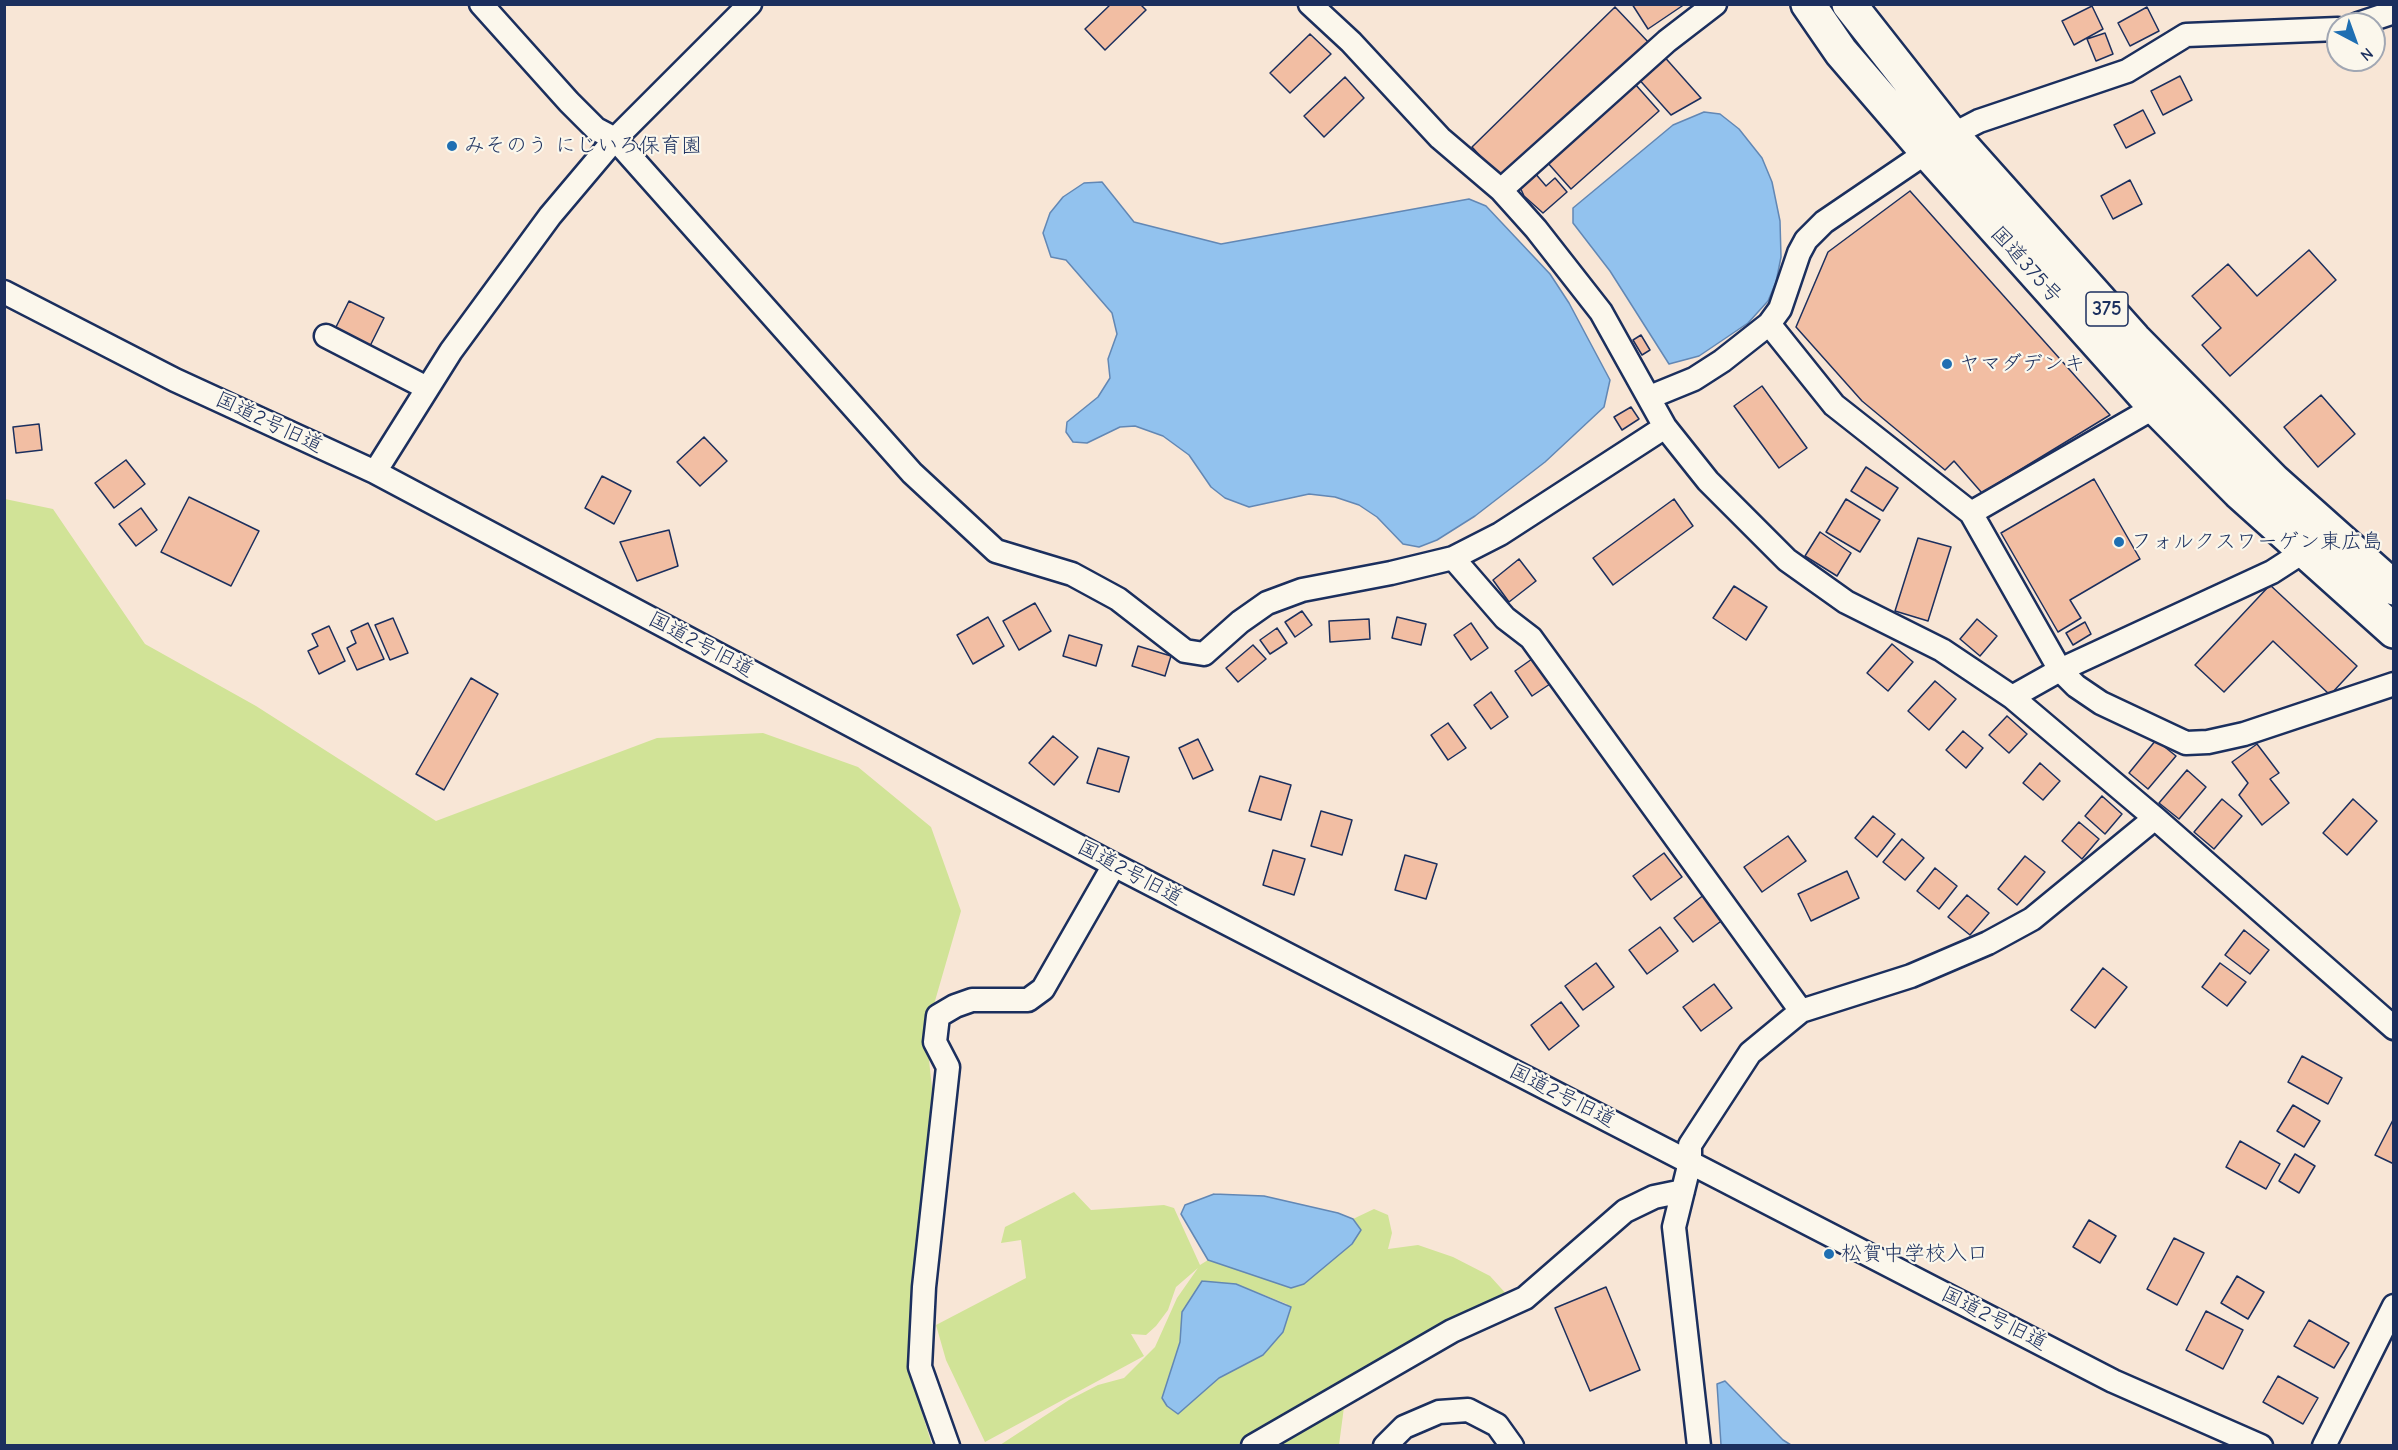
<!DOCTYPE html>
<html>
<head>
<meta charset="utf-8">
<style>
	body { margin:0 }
	#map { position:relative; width:2398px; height:1450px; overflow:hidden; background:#f8e6d6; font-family:"Comic Neue",sans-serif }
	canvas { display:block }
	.frame { position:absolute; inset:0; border:6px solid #1b2f5e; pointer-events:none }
	.north { position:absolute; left:2326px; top:12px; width:60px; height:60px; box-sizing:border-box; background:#fbf7ec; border:2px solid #a1a7b3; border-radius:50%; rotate:139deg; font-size:16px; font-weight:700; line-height:24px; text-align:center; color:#1b2f5e }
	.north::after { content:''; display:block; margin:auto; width:21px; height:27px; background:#1f6fb2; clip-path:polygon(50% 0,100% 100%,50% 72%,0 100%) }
</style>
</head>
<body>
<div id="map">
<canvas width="2398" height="1450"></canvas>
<div class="frame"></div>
<div class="north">N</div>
</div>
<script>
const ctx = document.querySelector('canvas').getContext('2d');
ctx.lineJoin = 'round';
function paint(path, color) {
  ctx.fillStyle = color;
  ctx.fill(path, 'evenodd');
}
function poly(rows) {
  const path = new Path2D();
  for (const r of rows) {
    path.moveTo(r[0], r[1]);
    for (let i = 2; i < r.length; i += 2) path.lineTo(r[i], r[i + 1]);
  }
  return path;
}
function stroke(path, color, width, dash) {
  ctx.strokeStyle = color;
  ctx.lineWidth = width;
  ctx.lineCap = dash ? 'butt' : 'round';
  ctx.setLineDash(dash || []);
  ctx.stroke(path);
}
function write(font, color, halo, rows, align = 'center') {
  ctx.font = font + ' "Comic Neue","Klee One",sans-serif';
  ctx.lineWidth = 4.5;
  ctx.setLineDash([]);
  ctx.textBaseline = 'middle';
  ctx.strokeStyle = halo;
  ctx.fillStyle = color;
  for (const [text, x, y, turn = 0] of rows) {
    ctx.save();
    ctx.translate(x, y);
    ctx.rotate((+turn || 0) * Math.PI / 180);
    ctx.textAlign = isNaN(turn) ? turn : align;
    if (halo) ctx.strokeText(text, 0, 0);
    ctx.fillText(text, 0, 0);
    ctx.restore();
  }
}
paint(poly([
	[5,499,53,509,145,644,256,706,436,821,657,738,763,733,858,767,931,827,961,911,926,1032,932,1088,909,1371,932,1445,5,1446],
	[1074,1192,1091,1210,1164,1205,1174,1208,1200,1265,1208,1260,1219,1262,1291,1288,1361,1230,1353,1219,1374,1209,1388,1215,1392,1233,1388,1249,1418,1245,1453,1257,1490,1276,1509,1297,1300,1407,1235,1446,1000,1445,1069,1400,1098,1385,1124,1378,1155,1347,1177,1298,1198,1268,1176,1287,1168,1310,1156,1326,1146,1335,1131,1334,1144,1356,985,1442,946,1360,936,1325,1026,1278,1021,1240,1001,1243,1005,1227],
	[1236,1284,1287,1304,1263,1355,1219,1378,1163,1398,1180,1342,1182,1312],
	[1344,1407,1339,1445,1268,1446,1299,1426]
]), '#d1e397');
const water = poly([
	[1704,112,1720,114,1739,129,1762,158,1772,182,1780,221,1781,257,1776,282,1768,301,1748,323,1699,356,1669,364,1610,271,1573,223,1573,208,1673,125,1704,112],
	[1102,182,1134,222,1221,244,1469,199,1486,206,1550,274,1569,303,1610,380,1604,407,1545,462,1475,516,1437,540,1419,547,1403,544,1377,517,1359,505,1335,497,1309,494,1249,507,1225,498,1211,487,1189,455,1163,436,1135,426,1120,427,1087,443,1073,442,1066,432,1067,422,1098,397,1110,378,1108,359,1117,334,1112,313,1066,260,1051,257,1043,233,1050,213,1063,197,1084,183,1102,182],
	[1214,1194,1264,1196,1338,1213,1353,1219,1361,1230,1352,1244,1304,1284,1291,1288,1208,1260,1181,1214,1185,1205,1214,1194],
	[1202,1281,1236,1284,1291,1307,1283,1332,1263,1355,1219,1378,1178,1414,1167,1406,1162,1398,1180,1342,1182,1312,1202,1281],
	[1725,1381,1783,1440,1791,1445,1721,1445,1717,1384,1725,1381]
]);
paint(water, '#92c2ee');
stroke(water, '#6287b4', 1.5);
const building = poly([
	[1111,4,1140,4,1146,10,1105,50,1085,29,1111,4],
	[1632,4,1685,4,1648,29,1632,4],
	[2092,6,2103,29,2074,45,2062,21,2092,6],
	[1615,7,1651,45,1502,180,1472,147,1615,7],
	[2147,7,2159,31,2130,46,2118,23,2147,7],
	[2105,33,2113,54,2096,61,2087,39,2105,33],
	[1310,34,1331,54,1290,93,1270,73,1310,34],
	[1661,53,1701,98,1671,115,1636,76,1661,53],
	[2180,76,2192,100,2163,115,2151,91,2180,76],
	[1345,77,1364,98,1324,137,1304,116,1345,77],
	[1635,84,1659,111,1571,189,1547,162,1635,84],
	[2143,110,2155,133,2126,148,2114,125,2143,110],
	[1534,172,1546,186,1555,178,1567,192,1543,213,1524,196,1519,185,1534,172],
	[2130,180,2142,204,2113,219,2101,196,2130,180],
	[1910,191,2110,415,1982,493,1954,461,1945,470,1862,401,1796,327,1828,252,1910,191],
	[2309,250,2336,280,2230,376,2202,345,2221,328,2192,296,2228,264,2257,296,2309,250],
	[349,301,384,318,370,346,335,329,349,301],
	[1641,335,1650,350,1642,355,1633,340,1641,335],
	[1762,386,1807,448,1779,468,1734,406,1762,386],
	[2321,395,2355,434,2318,467,2284,427,2321,395],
	[1631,407,1639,419,1622,430,1614,417,1631,407],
	[39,424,42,450,16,453,13,427,39,424],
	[704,437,727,461,700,486,677,462,704,437],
	[126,460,145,484,114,508,95,483,126,460],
	[1866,467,1898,488,1883,511,1851,491,1866,467],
	[602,476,631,491,614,524,585,508,602,476],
	[2094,479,2140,559,2070,600,2081,618,2058,632,2001,533,2094,479],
	[189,497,259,531,231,586,161,552,189,497],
	[1674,499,1693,526,1613,585,1593,558,1674,499],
	[1846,499,1880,520,1860,552,1826,532,1846,499],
	[141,508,157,530,136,546,119,524,141,508],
	[669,530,678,566,637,581,620,542,669,530],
	[1820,532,1851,553,1837,576,1805,556,1820,532],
	[1918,538,1951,547,1928,621,1895,611,1918,538],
	[1519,559,1536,581,1509,602,1493,580,1519,559],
	[2270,585,2357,666,2330,695,2273,641,2224,692,2195,665,2270,585],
	[1734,586,1767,607,1746,640,1713,618,1734,586],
	[1035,603,1051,631,1019,650,1003,621,1035,603],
	[1302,611,1312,625,1295,637,1285,622,1302,611],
	[988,617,1004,646,973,664,957,635,988,617],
	[1397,617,1426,624,1421,645,1392,638,1397,617],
	[393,618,408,653,390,660,375,625,393,618],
	[1369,619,1370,639,1330,642,1329,621,1369,619],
	[1977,619,1997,636,1980,656,1960,639,1977,619],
	[2085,622,2091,634,2073,645,2066,633,2085,622],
	[368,623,384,659,357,670,347,648,356,643,351,631,368,623],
	[1471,623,1488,648,1471,660,1454,635,1471,623],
	[329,626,345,661,319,674,308,651,318,646,312,634,329,626],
	[1277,628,1287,643,1270,654,1260,640,1277,628],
	[1069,635,1102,645,1096,666,1063,656,1069,635],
	[1892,644,1913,662,1888,691,1867,673,1892,644],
	[1253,645,1266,659,1238,682,1226,668,1253,645],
	[1138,646,1171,656,1165,676,1132,666,1138,646],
	[1532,659,1550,684,1532,696,1515,671,1532,659],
	[471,678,498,694,444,790,416,774,471,678],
	[1935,681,1956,699,1929,730,1908,711,1935,681],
	[1491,692,1508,717,1491,729,1474,705,1491,692],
	[2007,716,2027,734,2009,753,1989,735,2007,716],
	[1448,723,1466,748,1448,760,1431,735,1448,723],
	[1963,731,1983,748,1966,768,1946,750,1963,731],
	[1053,736,1078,757,1054,785,1029,763,1053,736],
	[1198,739,1213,770,1193,779,1179,748,1198,739],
	[2156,740,2176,756,2148,789,2129,773,2156,740],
	[2257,744,2279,773,2270,779,2289,803,2262,825,2239,795,2248,783,2232,762,2257,744],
	[1098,748,1129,757,1119,792,1087,783,1098,748],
	[2040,763,2060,781,2043,800,2023,783,2040,763],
	[2187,770,2206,787,2179,819,2159,803,2187,770],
	[1260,776,1291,785,1281,820,1249,811,1260,776],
	[2102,796,2122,814,2105,834,2085,816,2102,796],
	[2222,799,2242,816,2214,849,2194,832,2222,799],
	[2353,799,2377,821,2347,855,2323,833,2353,799],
	[1321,811,1352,820,1342,855,1311,846,1321,811],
	[1873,816,1895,834,1877,857,1855,838,1873,816],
	[2079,822,2099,839,2082,859,2062,841,2079,822],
	[1788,836,1806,861,1762,892,1744,867,1788,836],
	[1902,839,1924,858,1905,880,1883,862,1902,839],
	[1273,850,1305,859,1294,895,1263,885,1273,850],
	[1664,853,1682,877,1651,900,1633,876,1664,853],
	[1405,855,1437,864,1426,899,1395,890,1405,855],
	[2025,856,2045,872,2017,905,1998,889,2025,856],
	[1935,868,1957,886,1939,909,1917,891,1935,868],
	[1847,871,1859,898,1811,921,1798,894,1847,871],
	[1705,894,1724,919,1693,942,1674,918,1705,894],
	[1967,895,1989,913,1970,935,1948,917,1967,895],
	[1660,927,1678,951,1647,974,1629,950,1660,927],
	[2244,930,2269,950,2250,974,2225,955,2244,930],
	[1596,963,1614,987,1583,1010,1565,986,1596,963],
	[2220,963,2246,982,2227,1006,2202,987,2220,963],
	[2103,968,2127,987,2095,1028,2071,1010,2103,968],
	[1714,984,1732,1008,1701,1031,1683,1007,1714,984],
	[1561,1002,1579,1026,1549,1050,1531,1025,1561,1002],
	[2302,1056,2342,1078,2328,1104,2288,1082,2302,1056],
	[2293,1105,2320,1121,2304,1147,2277,1131,2293,1105],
	[2394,1118,2394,1164,2375,1155,2394,1118],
	[2240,1141,2280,1164,2266,1189,2226,1167,2240,1141],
	[2295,1154,2315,1166,2299,1193,2279,1181,2295,1154],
	[2089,1220,2116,1236,2100,1263,2073,1247,2089,1220],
	[2174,1238,2204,1253,2177,1305,2147,1289,2174,1238],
	[2237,1276,2264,1292,2248,1319,2221,1303,2237,1276],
	[1606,1287,1640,1370,1590,1391,1555,1308,1606,1287],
	[2206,1311,2243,1330,2223,1369,2186,1350,2206,1311],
	[2309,1320,2349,1343,2334,1368,2294,1346,2309,1320],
	[2278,1376,2318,1398,2303,1424,2263,1402,2278,1376]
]);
paint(building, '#f2bea3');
stroke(building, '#1b2f5e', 1.5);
const minor = poly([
	[481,4,569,102,596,129,615,139,912,473,996,551,1072,574,1118,599,1185,651,1204,654,1240,622,1267,603,1302,590,1391,573,1453,558,1500,534,1665,427],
	[1310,4,1351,42,1440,138,1501,190,1536,229,1601,312,1665,427,1708,481,1787,560,1846,602,1942,650,2012,697,2155,818,2394,1028],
	[2358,24,2394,12],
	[1501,190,1667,41,1715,4],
	[4,292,175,380,375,472,1114,865,2113,1381,2261,1446],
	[1769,324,1834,405,1971,513,2155,407],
	[326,336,427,388],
	[1650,397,1694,379,1722,361,1769,324,1780,309,1799,253,1806,240,1824,222,1952,135,1979,121,2127,71,2186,35,2338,29],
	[375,472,451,351,550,216,615,139,750,4],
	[1971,513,2060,670,2076,686,2101,703,2186,743,2208,742,2244,734,2394,684],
	[1453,558,1505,618,1531,638,1801,1011],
	[2012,697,2060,670,2272,572,2303,552],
	[948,1446,920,1367,924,1287,948,1067,935,1042,938,1016,955,1006,972,1000,1028,1000,1043,989,1114,865],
	[1253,1446,1452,1331,1525,1298,1625,1211,1654,1197,1683,1191],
	[1385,1446,1404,1427,1439,1412,1468,1410,1497,1425,1512,1446],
	[1699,1446,1674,1227,1690,1162,1690,1145,1750,1053,1801,1011,1911,976,1988,943,2032,919,2155,818],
	[2324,1446,2394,1306]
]);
const highway = poly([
	[1808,4,1841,52,1928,153,2155,407,2239,492,2394,631],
	[1849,4,1952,135,2134,339,2274,481,2394,588]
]);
stroke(minor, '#1b2f5e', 27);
stroke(highway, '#1b2f5e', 38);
stroke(minor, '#fbf7ec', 22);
stroke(highway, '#fbf7ec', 33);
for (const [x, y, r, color] of [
	[452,146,6,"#1f6fb2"],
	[1947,364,6,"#1f6fb2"],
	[2119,542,6,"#1f6fb2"],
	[1829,1254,6,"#1f6fb2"]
]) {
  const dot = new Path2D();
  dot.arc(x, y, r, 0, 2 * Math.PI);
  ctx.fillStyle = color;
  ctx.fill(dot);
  stroke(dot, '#fbf7ec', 2);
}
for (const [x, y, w] of [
	[2107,309,42]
]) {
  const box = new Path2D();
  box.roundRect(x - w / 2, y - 17, w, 34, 4.5);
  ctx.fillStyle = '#fbf7ec';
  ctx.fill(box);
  stroke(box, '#1b2f5e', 1.5);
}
write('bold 20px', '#1b2f5e', null, [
	["375",2107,309]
]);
write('21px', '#1b2f5e', '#fbf7ec', [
	["みそのう にじいろ保育園",464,146],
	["ヤマダデンキ",1959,364],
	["フォルクスワーゲン東広島",2131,542],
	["松賀中学校入口",1841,1254]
], 'left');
write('21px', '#1b2f5e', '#fbf7ec', [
	["国道375号",2026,265,48],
	["国道2号旧道",269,423,25],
	["国道2号旧道",701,645,28],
	["国道2号旧道",1130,873,28],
	["国道2号旧道",1562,1096,27],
	["国道2号旧道",1994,1319,27]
]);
</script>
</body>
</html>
